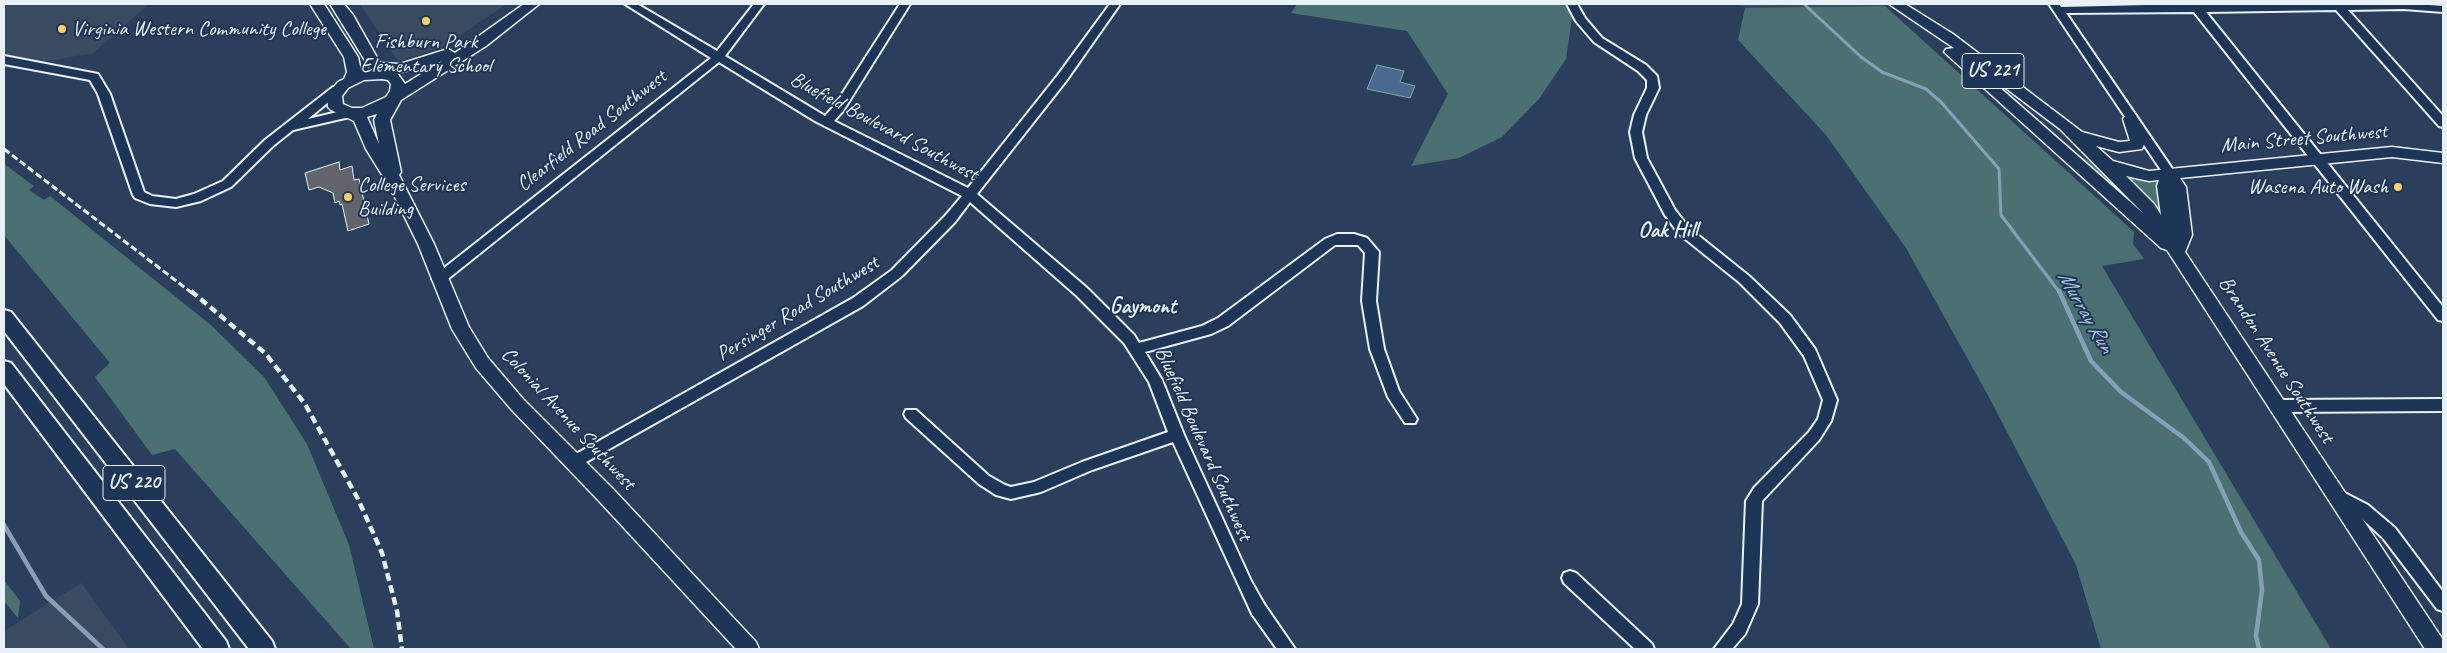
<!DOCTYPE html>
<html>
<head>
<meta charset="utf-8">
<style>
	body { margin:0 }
	#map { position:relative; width:2447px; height:653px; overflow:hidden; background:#2a3f5b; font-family:Caveat,sans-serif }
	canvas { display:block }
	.frame { position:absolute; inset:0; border:5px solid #e8f1f8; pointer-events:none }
</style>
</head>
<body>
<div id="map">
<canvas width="2447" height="653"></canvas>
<div class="frame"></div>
</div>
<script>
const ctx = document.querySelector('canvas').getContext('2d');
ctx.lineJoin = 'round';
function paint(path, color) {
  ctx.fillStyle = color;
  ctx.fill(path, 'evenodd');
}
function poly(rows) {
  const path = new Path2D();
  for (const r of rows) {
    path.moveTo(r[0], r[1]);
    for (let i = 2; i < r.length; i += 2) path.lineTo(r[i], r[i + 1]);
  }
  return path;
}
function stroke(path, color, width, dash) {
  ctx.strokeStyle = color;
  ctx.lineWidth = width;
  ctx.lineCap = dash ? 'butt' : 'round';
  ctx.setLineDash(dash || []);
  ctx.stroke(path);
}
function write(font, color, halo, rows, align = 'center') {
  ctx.font = font + ' Caveat,sans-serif';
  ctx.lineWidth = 4;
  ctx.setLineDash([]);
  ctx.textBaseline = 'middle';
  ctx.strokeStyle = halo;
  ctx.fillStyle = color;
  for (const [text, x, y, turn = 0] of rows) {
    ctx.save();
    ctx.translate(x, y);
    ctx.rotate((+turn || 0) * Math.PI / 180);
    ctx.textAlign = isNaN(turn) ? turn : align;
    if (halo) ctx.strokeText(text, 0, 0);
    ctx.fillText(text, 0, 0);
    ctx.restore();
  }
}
paint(poly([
	[4,4,149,4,93,53,4,69],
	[360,4,507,4,443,47,398,61],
	[1733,4,1883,4,1885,6,1746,8],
	[81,583,129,649,4,649,4,631]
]), '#3a4a60');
paint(poly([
	[1297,4,1566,4,1572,18,1566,59,1539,99,1502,137,1459,158,1411,166,1448,94,1407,31,1291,13],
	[1885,6,2134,232,2133,244,2144,259,2102,266,2331,649,2101,649,2076,565,1990,399,1906,248,1826,135,1738,40,1745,8],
	[2069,150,2100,167,2159,231],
	[4,164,34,186,29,190,44,200,50,196,212,326,264,377,307,444,349,545,374,649,351,649,175,449,152,455,95,377,110,363,4,235],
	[2124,175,2158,182,2164,219],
	[4,580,20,601,18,618,4,601]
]), '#4b7072');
const water = poly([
	[1377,65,1404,71,1400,82,1415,86,1410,98,1367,89,1377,65]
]);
paint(water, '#476a8d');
stroke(water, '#87a0b8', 1);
stroke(poly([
	[1804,4,1861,57,1882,72,1926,89,1941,102,1999,169,2001,215,2060,293]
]), '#87a0b8', 3);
stroke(poly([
	[2059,291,2091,361,2121,392,2184,438,2209,462,2241,532,2259,560,2262,590,2256,636,2259,649],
	[4,525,46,596,103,649]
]), '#87a0b8', 4.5);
const building = poly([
	[339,162,340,170,352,166,354,180,359,179,369,224,348,231,342,204,340,205,339,201,335,203,333,193,319,187,309,190,305,173,339,162]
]);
paint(building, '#60656b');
stroke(building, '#e8f1f8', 1);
const minor = poly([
	[625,4,637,4,717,51,754,4,764,4,725,56,825,116,835,105,900,4,910,4,843,111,834,121,968,188,1058,75,1110,4,1120,4,1066,81,977,194,1087,288,1134,335,1139,343,1202,326,1218,318,1325,239,1337,234,1354,234,1367,238,1379,252,1376,301,1384,349,1399,391,1417,419,1415,423,1405,423,1388,397,1370,349,1362,301,1365,253,1358,245,1335,245,1228,326,1211,334,1145,352,1162,380,1184,435,1251,581,1264,604,1295,649,1277,649,1252,614,1173,442,1092,470,1041,492,1011,499,996,495,979,484,906,418,904,414,906,410,916,410,989,476,1005,485,1011,487,1034,482,1082,462,1168,432,1149,382,1124,343,1077,296,970,202,955,222,902,276,863,306,579,466,574,468,569,466,567,462,569,458,853,298,892,270,945,216,962,196,815,121,719,62,444,282,434,282,432,279,434,276,711,58,625,4],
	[1567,4,1577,4,1585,18,1602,38,1646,65,1657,76,1659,88,1646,115,1642,132,1647,158,1675,210,1689,228,1749,276,1790,315,1815,349,1837,400,1831,421,1819,440,1762,501,1758,604,1745,634,1732,649,1714,649,1733,624,1742,604,1746,501,1754,488,1809,432,1818,419,1823,400,1804,356,1780,323,1739,282,1679,234,1665,215,1635,158,1630,132,1634,115,1647,88,1647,80,1638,71,1594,42,1576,21,1567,4],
	[2049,4,2059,4,2061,7,2189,4,2417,4,2443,6,2443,12,2404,9,2348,10,2443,116,2443,127,2439,126,2336,10,2206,12,2443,307,2443,321,2438,320,2194,12,2066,13,2173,170,2175,173,2169,177,2165,176,2049,4],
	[4,56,98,74,110,94,144,192,152,196,176,199,194,194,223,181,265,140,333,87,341,87,343,90,308,119,350,109,356,113,354,116,293,130,273,146,231,187,201,201,176,207,150,204,135,198,133,195,98,94,90,80,4,64,4,56],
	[2443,399,2443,411,2278,412,2273,410,2271,406,2273,402,2278,400,2443,399],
	[2337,489,2368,505,2395,528,2443,592,2443,611,2437,609,2383,538,2358,515,2332,500,2329,495,2332,490,2337,489],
	[1570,571,1576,573,1652,644,1654,649,1635,649,1564,583,1562,578,1564,573,1570,571]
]);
const major = poly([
	[310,4,324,4,358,57,361,71,371,70,330,4,344,4,353,15,380,63,400,64,448,49,455,53,524,4,539,4,486,46,401,100,390,120,401,172,399,175,434,244,469,327,488,358,523,399,614,490,756,642,759,649,736,649,600,502,511,409,476,368,452,329,418,244,392,191,366,149,354,121,331,110,328,107,327,95,338,82,344,79,347,72,344,57,310,4],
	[442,61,405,84,397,73,435,64,442,61],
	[382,79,388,80,391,84,390,91,386,97,362,108,352,108,343,104,342,96,348,88,364,80,382,79],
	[377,114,374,120,379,144,367,117,377,114],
	[1889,4,1905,4,1953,34,2082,132,2119,142,2130,141,2123,119,2126,115,2131,114,2136,115,2146,140,2142,149,2119,152,2096,146,2113,161,2149,171,2392,147,2443,153,2443,163,2392,157,2180,178,2186,187,2192,235,2185,252,2443,640,2443,649,2425,649,2167,250,2161,248,1944,52,1946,49,1954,48,1889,4],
	[1966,58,2060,129,2144,214,1966,58],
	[2126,176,2149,181,2159,180,2157,186,2161,215,2154,204,2126,176]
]);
const highway = poly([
	[4,310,11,312,272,641,275,649,249,649,4,331,4,310],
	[4,361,11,363,226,641,229,649,203,649,4,384,4,361]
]);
stroke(minor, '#e8f1f8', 4);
stroke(major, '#e8f1f8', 3);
stroke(highway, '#e8f1f8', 4);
paint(minor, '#1d3557');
paint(major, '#1d3557');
paint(highway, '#1d3557');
stroke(poly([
	[4,149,192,293]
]), '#e8f1f8', 3, [7, 3]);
stroke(poly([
	[191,291,265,353,305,404,358,499,382,553,397,611,402,649]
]), '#e8f1f8', 4.5, [8, 4.5]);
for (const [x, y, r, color] of [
	[426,21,5,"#ffd166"],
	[62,29,5,"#ffd166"],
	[2398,187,5,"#ffd166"],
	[348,197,5,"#ffd166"]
]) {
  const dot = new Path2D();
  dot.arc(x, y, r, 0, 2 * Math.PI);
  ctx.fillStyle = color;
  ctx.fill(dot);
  stroke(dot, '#1d3557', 2);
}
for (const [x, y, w] of [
	[1993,71,62],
	[134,483,62]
]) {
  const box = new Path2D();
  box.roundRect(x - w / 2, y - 17.5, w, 35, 4);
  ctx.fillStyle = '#1d3557';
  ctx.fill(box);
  stroke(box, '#e8f1f8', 1);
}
write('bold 20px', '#e8f1f8', null, [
	["US 221",1993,71],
	["US 220",134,483]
]);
write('21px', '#e8f1f8', '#1d3557', [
	["Virginia Western Community College",72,29],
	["Fishburn Park",426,42,"center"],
	["Elementary School",426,66,"center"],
	["College Services",358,185],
	["Building",358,209],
	["Wasena Auto Wash",2388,187,"right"]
], 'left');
write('21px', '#e8f1f8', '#1d3557', [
	["Bluefield Boulevard Southwest",884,127,28],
	["Clearfield Road Southwest",592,131,-38],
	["Main Street Southwest",2304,139,-5],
	["Persinger Road Southwest",798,309,-31],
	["Brandon Avenue Southwest",2276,360,57],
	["Colonial Avenue Southwest",568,419,47],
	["Bluefield Boulevard Southwest",1203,444,66]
]);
write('bold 22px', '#e8f1f8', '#1d3557', [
	["Oak Hill",1668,231],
	["Gaymont",1143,307]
]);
write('italic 22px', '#b0c2d3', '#1d3557', [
	["Murray Run",2085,312,60]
]);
</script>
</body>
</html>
